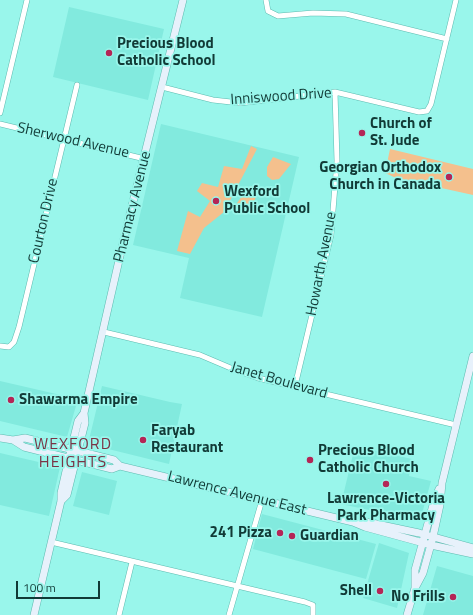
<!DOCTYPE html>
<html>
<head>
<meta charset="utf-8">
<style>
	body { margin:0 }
	#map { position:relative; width:473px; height:615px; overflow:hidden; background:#99f6eb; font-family:"Titillium Web",sans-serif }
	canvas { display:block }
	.scale { position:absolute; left:16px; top:581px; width:84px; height:18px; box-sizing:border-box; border:2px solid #113a36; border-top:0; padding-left:5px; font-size:12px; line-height:14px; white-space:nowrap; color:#113a36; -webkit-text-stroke:3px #99f6eb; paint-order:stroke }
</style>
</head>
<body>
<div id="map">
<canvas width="473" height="615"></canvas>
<div class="scale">100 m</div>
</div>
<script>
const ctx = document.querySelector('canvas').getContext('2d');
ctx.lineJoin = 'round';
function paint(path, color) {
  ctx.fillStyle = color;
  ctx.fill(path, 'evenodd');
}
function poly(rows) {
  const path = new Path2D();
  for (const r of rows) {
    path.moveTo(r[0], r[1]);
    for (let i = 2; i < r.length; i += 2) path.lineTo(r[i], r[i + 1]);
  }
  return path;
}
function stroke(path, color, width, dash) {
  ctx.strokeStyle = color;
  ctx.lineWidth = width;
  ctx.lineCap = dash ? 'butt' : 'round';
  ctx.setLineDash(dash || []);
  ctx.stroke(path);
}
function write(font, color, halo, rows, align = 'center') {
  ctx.font = font + ' "Titillium Web",sans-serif';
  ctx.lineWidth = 3.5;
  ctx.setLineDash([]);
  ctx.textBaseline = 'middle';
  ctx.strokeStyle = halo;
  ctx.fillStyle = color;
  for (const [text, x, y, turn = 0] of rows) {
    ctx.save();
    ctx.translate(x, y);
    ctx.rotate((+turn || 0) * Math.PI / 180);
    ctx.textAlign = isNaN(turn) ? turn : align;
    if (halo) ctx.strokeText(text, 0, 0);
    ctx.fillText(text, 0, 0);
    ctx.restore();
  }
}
paint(poly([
	[69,7,164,29,148,100,53,77],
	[161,124,299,157,262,317,180,298,189,258,133,245],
	[0,381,78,399,67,437,0,421],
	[102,386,170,402,182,404,169,464,88,444],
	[355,446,412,459,409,476,431,481,420,521,341,504],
	[0,453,60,467,49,516,0,505],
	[82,472,117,481,109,515,73,506],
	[262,514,376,544,366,579,253,549],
	[379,543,409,553,397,608,363,598],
	[437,566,473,576,473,615,423,615]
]), '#82eade');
paint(poly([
	[251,146,257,149,224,212,204,228,190,254,177,251,188,211,200,217,210,201,197,191,202,183,218,187,224,166,242,169],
	[390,149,473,169,473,195,396,178,385,173],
	[273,157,291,164,279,179,272,180,267,176,267,167],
	[252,186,260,192,255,199,253,207,251,209,240,208,237,207,237,203,249,187]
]), '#f4c08d');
const street = poly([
	[266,0,268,11,278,16,313,13,346,14,447,39],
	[162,87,213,100,240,103,335,92,419,112,427,111,431,104,456,0],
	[0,113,27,0],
	[0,124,145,159],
	[104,332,200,355,233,369,258,378,456,425],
	[0,346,9,347,14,342,19,327,77,85],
	[295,386,331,235,337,161,335,92],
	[51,542,305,602,313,605,313,615],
	[119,615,132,562],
	[229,615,262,500]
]);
const secondary = poly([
	[0,438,13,440,24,447,112,469,120,466],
	[13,440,25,438,86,453,114,460,120,466,353,522,365,527,431,545,473,554],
	[61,501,67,495,85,423,84,413,125,234,183,0],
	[357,522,367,522,419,533,473,548],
	[415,587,415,570,433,505,439,489],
	[34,615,61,501,61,493,69,458,78,421,84,413],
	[407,615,415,588,423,573,433,537,440,505,442,483,473,356]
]);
stroke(street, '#5dbbb0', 6);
stroke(secondary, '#5dbbb0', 8);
stroke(street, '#fff', 5);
stroke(secondary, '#e7f1fb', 7);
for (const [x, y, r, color] of [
	[109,53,4,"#b42556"],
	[362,133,4,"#b42556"],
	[449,177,4,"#b42556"],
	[216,201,4,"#b42556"],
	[11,400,4,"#b42556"],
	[143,440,4,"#b42556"],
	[310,460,4,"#b42556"],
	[386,484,4,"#b42556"],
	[280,533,4,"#b42556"],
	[292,536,4,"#b42556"],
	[380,591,4,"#b42556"],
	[453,597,4,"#b42556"]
]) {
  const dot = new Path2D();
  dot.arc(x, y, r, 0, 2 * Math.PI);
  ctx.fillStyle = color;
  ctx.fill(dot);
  stroke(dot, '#99f6eb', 1.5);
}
write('bold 15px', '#113a36', '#99f6eb', [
	["Precious Blood",117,44],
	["Catholic School",117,61],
	["Church of",370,124],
	["St. Jude",370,141],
	["Georgian Orthodox",441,168,"right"],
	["Church in Canada",441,185,"right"],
	["Wexford",224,192],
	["Public School",224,209],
	["Shawarma Empire",19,400],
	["Faryab",151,431],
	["Restaurant",151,448],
	["Precious Blood",318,451],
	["Catholic Church",318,468],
	["Lawrence-Victoria",386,499,"center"],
	["Park Pharmacy",386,516,"center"],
	["241 Pizza",272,533,"right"],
	["Guardian",300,536],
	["Shell",372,591,"right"],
	["No Frills",445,597,"right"]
], 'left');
write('15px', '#113a36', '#99f6eb', [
	["Inniswood Drive",281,97,-4],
	["Sherwood Avenue",73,141,13],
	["Pharmacy Avenue",133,207,-76],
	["Courton Drive",44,221,-77],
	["Howarth Avenue",322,264,-79],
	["Janet Boulevard",279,381,16],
	["Lawrence Avenue East",237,494,14]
]);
ctx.letterSpacing = '1px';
write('16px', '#7a3446', '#99f6eb', [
	["WEXFORD",73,445],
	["HEIGHTS",73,463]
]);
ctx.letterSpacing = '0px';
</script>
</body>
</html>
